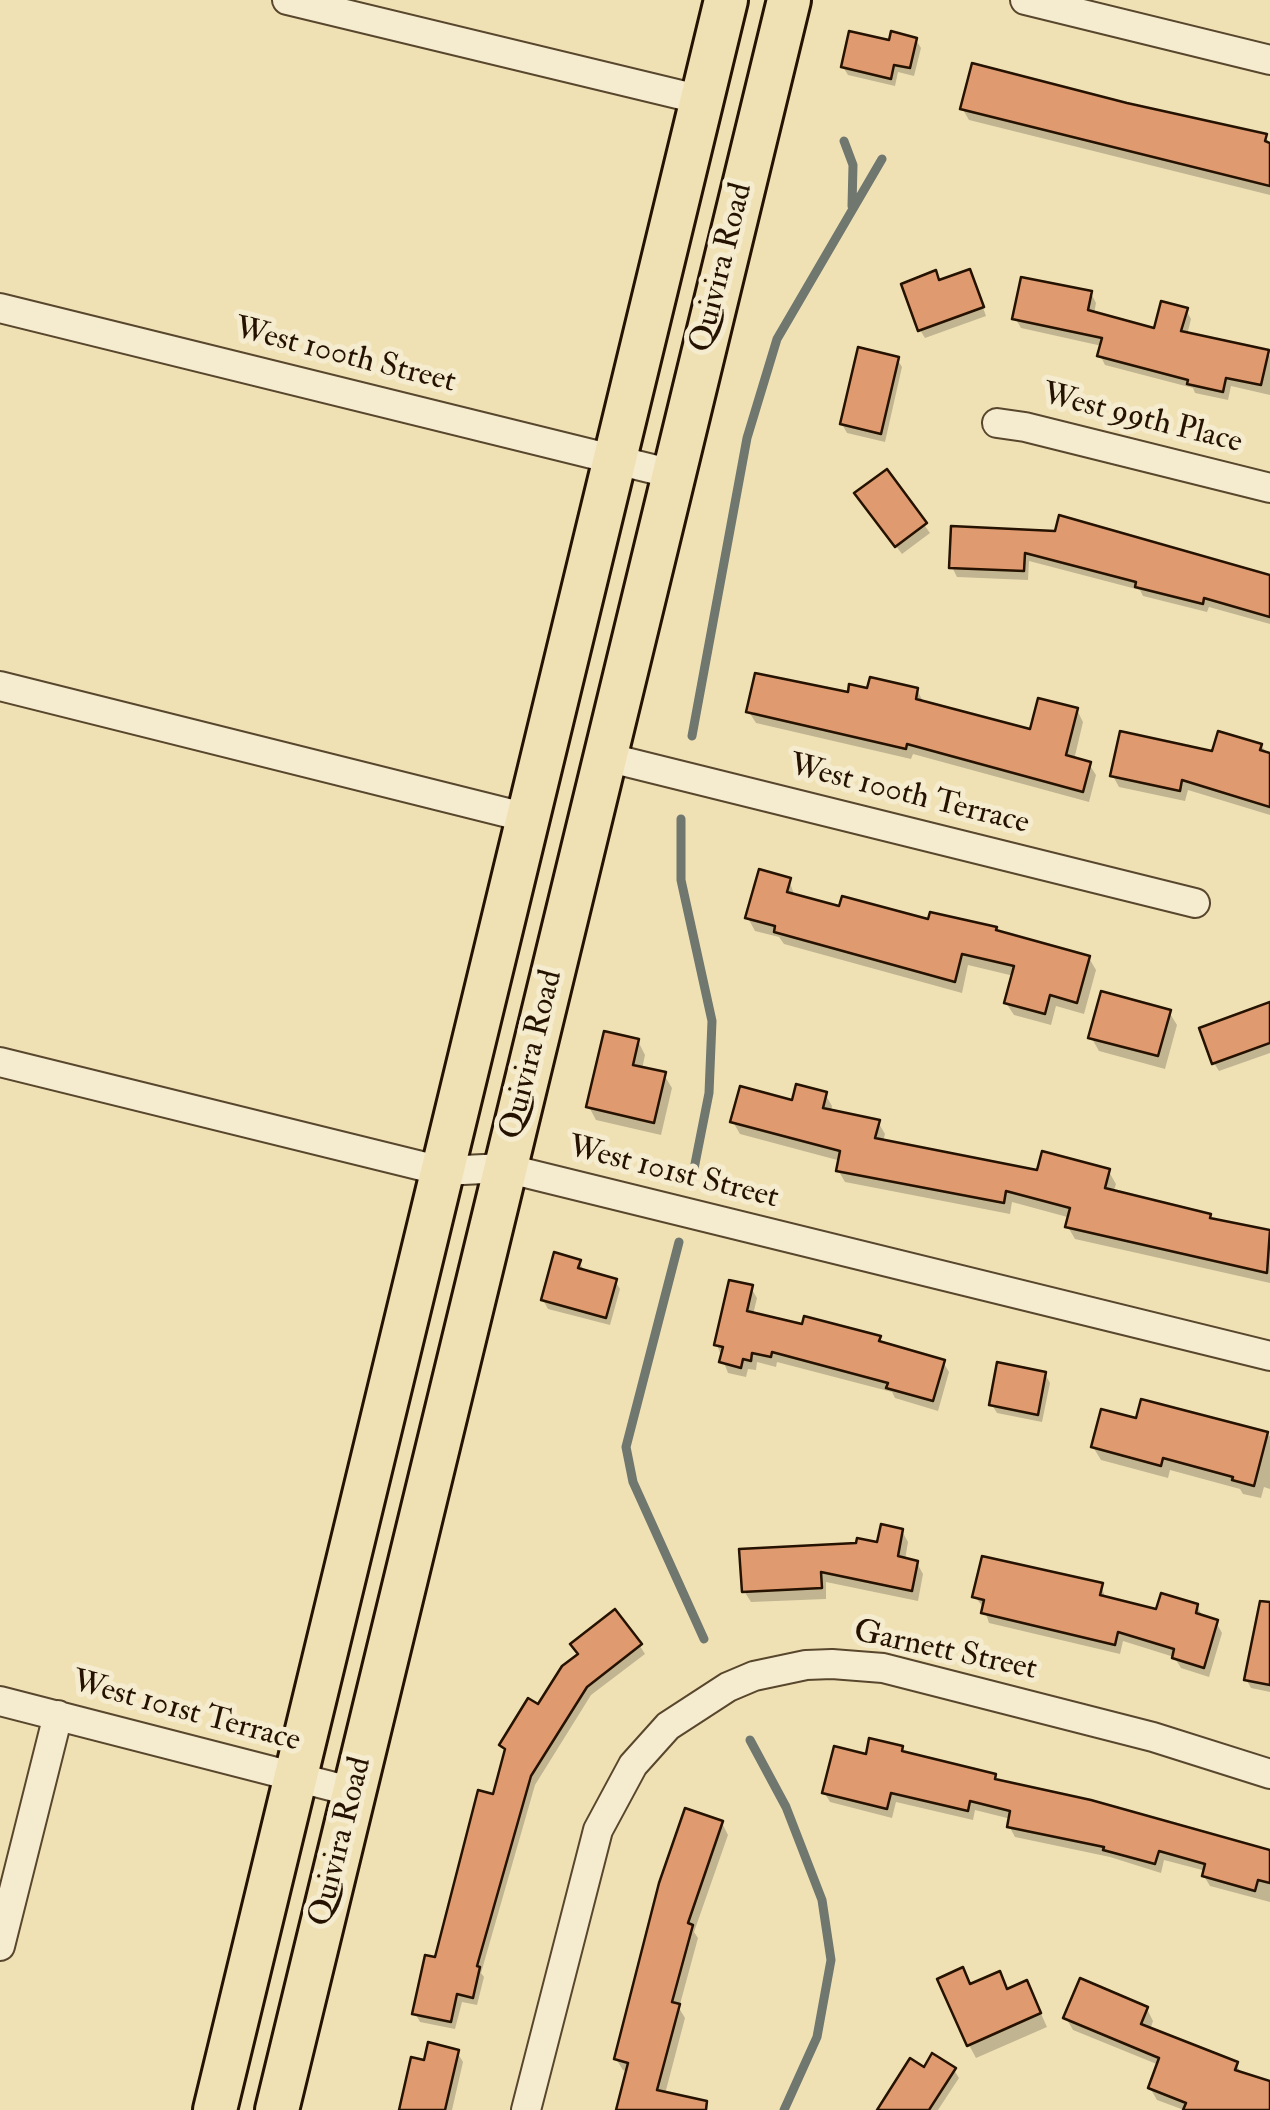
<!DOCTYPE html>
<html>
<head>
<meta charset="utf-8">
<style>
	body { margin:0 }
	canvas { display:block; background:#f0e1b5 }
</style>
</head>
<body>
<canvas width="1270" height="2110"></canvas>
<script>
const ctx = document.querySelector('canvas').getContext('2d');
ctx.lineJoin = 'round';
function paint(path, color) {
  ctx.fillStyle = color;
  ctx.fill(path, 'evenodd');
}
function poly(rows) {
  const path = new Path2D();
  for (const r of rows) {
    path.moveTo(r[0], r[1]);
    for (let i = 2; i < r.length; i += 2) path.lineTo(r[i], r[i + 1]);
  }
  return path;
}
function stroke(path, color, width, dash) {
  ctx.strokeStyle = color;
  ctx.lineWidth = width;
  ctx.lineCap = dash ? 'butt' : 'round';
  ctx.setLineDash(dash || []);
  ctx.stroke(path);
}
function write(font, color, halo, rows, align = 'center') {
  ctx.font = font + ' "IM FELL Double Pica",serif';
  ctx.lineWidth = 10;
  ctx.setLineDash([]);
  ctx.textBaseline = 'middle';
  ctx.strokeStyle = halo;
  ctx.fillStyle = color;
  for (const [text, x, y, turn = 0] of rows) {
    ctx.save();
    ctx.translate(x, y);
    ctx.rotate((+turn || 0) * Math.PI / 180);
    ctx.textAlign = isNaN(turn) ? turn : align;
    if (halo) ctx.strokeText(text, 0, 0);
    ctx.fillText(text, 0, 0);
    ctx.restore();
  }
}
paint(poly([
	[916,40,921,48,914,76,898,72,895,86,848,75,843,67,891,43],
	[1127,106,1265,136,1270,144,1270,195,969,120,962,108],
	[973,280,986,316,925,338,920,330,940,282],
	[1091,293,1096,303,1094,314,1156,331,1186,310,1191,319,1187,335,1267,352,1270,356,1270,395,1231,386,1228,400,1195,393,1193,388,1105,365,1100,355,1102,346,1021,328,1015,318],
	[897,359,902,367,885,442,847,433,842,424],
	[886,472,930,533,902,554,862,502],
	[953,529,1270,578,1270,624,1209,607,1207,612,1143,596,1140,590,1029,561,1028,580,957,577,952,567],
	[917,690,924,703,1032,733,1077,710,1083,722,1074,760,1089,764,1096,775,1089,802,913,754,911,759,756,723,749,712,869,691],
	[1261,746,1270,755,1270,815,1188,790,1185,801,1119,787,1113,776],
	[789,880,795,897,841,909,998,933,1089,958,1096,970,1084,1014,1056,1006,1051,1025,1014,1015,1006,1003,1014,976,968,965,962,993,784,944,779,937,755,931,748,918],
	[1270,1005,1270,1053,1219,1071,1214,1063],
	[1169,1012,1177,1025,1165,1069,1099,1051,1091,1037],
	[638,1041,645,1055,642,1069,664,1075,672,1088,661,1135,596,1120,589,1107],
	[825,1094,832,1106,831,1112,878,1122,885,1134,883,1142,1039,1173,1109,1172,1116,1184,1113,1193,1209,1216,1212,1221,1270,1233,1270,1283,1075,1239,1068,1227,1071,1218,1012,1202,1010,1214,845,1182,838,1170,841,1161,740,1134,733,1122],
	[579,1262,584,1270,615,1281,620,1289,610,1325,548,1309,543,1300],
	[751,1288,757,1298,753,1315,879,1338,882,1344,943,1362,949,1372,938,1411,895,1398,892,1392,777,1362,776,1367,757,1362,756,1370,748,1369,746,1377,728,1373,717,1345],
	[1045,1374,1050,1383,1042,1422,997,1413,992,1405],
	[1143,1402,1270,1436,1270,1489,1264,1487,1261,1498,1243,1494,1240,1489,1170,1470,1168,1478,1101,1460,1093,1447,1138,1422],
	[902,1531,908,1542,905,1560,917,1563,923,1574,918,1601,826,1582,826,1599,751,1602,744,1591,879,1545],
	[1101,1586,1106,1599,1158,1612,1197,1606,1203,1617,1216,1622,1222,1633,1209,1677,1181,1668,1174,1657,1123,1641,1120,1654,989,1623,984,1608,975,1597],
	[1270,1642,1270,1692,1251,1688,1246,1679],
	[640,1646,645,1654,591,1695,535,1785,481,1973,484,1977,477,2005,462,2002,455,2029,420,2022,415,2013,495,1797,506,1754,502,1745,539,1708],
	[902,1749,905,1754,994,1776,998,1782,1270,1853,1270,1902,1210,1886,1204,1876,1206,1871,1164,1860,1161,1873,1110,1857,1015,1837,1009,1826,1011,1819,975,1810,973,1820,896,1802,892,1818,830,1802,824,1792,867,1757],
	[722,1823,728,1835,694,1932,698,1938,679,2008,685,2018,665,2094,619,2110,628,2072,623,2070,616,2059],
	[971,1986,1033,1996,1047,2027,976,2058,969,2045],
	[1147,2009,1153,2021,1150,2030,1236,2064,1243,2076,1270,2084,1270,2110,1184,2110,1157,2100,1150,2088,1159,2065,1073,2030,1066,2018],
	[457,2052,463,2062,452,2110,400,2110,426,2063],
	[925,2070,954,2070,959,2078,938,2110,885,2110]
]), '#0003');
stroke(poly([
	[844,141,853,165,852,206],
	[692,736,747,438,777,339,882,159],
	[681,819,681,880,712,1021,709,1093,692,1179],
	[679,1242,626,1447,633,1482,704,1639],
	[750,1740,786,1807,822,1900,831,1960,817,2037,784,2110]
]), '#6f776e', 9);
const building = poly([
	[849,31,889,40,891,31,917,38,910,68,894,65,891,79,841,67,849,31],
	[972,63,1127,103,1267,134,1265,141,1270,143,1270,186,960,109,972,63],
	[970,269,984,307,918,331,901,284,936,270,939,280,970,269],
	[1021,277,1092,291,1088,310,1154,328,1161,301,1188,308,1181,331,1269,350,1261,385,1226,378,1223,392,1187,384,1188,380,1097,356,1102,338,1012,319,1021,277],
	[858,347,899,357,881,434,840,424,858,347],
	[887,469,927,523,895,547,854,493,887,469],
	[1059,515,1270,575,1270,617,1204,598,1203,604,1135,587,1136,582,1025,553,1024,571,949,568,951,526,1055,531,1059,515],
	[755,673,848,692,849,684,867,688,870,677,918,688,916,699,1030,729,1038,698,1078,708,1066,755,1091,762,1083,792,907,744,906,749,746,712,755,673],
	[1120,731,1212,751,1218,731,1262,744,1260,750,1270,753,1270,807,1182,780,1180,791,1110,776,1120,731],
	[759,869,791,878,787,892,839,906,842,896,928,919,930,912,997,927,996,930,1090,956,1077,1003,1050,995,1045,1014,1004,1003,1014,966,962,954,955,982,774,932,775,926,745,918,759,869],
	[1101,991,1171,1010,1158,1056,1088,1038,1101,991],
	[1270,1002,1270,1043,1212,1064,1199,1028,1270,1002],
	[604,1031,639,1039,633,1065,666,1072,654,1123,586,1107,604,1031],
	[796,1084,827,1092,823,1108,880,1120,875,1138,1037,1170,1042,1151,1110,1169,1105,1188,1211,1214,1210,1218,1270,1230,1267,1273,1065,1227,1070,1208,1006,1191,1004,1203,836,1171,840,1151,730,1122,740,1086,792,1100,796,1084],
	[554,1252,581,1260,578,1268,617,1279,606,1318,541,1300,554,1252],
	[729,1280,753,1285,747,1311,802,1324,804,1316,881,1336,879,1341,945,1360,933,1401,886,1388,888,1383,772,1352,771,1357,752,1353,751,1361,743,1359,741,1368,719,1362,723,1347,714,1345,729,1280],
	[997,1362,1046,1372,1038,1415,989,1405,997,1362],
	[1141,1399,1268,1432,1254,1486,1232,1480,1233,1477,1163,1458,1161,1466,1091,1447,1101,1409,1136,1418,1141,1399],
	[881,1524,903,1529,898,1556,918,1561,912,1591,821,1572,822,1588,742,1592,739,1549,856,1543,857,1538,877,1542,881,1524],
	[982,1556,1103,1583,1100,1595,1156,1609,1161,1593,1198,1604,1196,1613,1218,1620,1204,1668,1172,1658,1174,1649,1118,1632,1115,1645,981,1613,984,1600,972,1597,982,1556],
	[1260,1601,1270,1602,1270,1685,1244,1680,1260,1601],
	[615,1609,642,1644,587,1687,531,1776,477,1966,480,1967,473,1998,457,1994,451,2022,412,2014,425,1955,435,1957,478,1790,493,1794,505,1749,499,1745,528,1698,538,1704,562,1666,578,1654,570,1644,615,1609],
	[869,1738,903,1746,902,1751,996,1774,995,1779,1091,1800,1270,1850,1270,1883,1258,1880,1255,1891,1202,1876,1205,1864,1159,1851,1155,1864,1103,1850,1104,1847,1007,1827,1010,1811,970,1801,968,1811,891,1793,887,1809,822,1793,834,1746,866,1754,869,1738],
	[685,1808,723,1821,688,1923,693,1925,672,2002,680,2004,657,2090,707,2101,706,2110,616,2110,628,2063,614,2059,659,1883,685,1808],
	[963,1967,970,1984,1000,1971,1007,1989,1027,1980,1041,2013,967,2046,937,1979,963,1967],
	[1080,1978,1148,2007,1141,2024,1238,2062,1235,2070,1270,2081,1270,2110,1183,2110,1186,2103,1148,2088,1159,2058,1063,2018,1080,1978],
	[428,2042,459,2050,445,2110,399,2110,411,2057,424,2060,428,2042],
	[932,2053,956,2068,929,2110,877,2110,910,2058,924,2067,932,2053]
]);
paint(building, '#df9a6f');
stroke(building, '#261200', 2.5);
const street = poly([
	[287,0,702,100],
	[1025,0,1270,60],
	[0,308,673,474],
	[997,423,1025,427,1270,488],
	[0,686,528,818],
	[606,757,1195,903],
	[0,1062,442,1171,505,1168,1270,1356],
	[0,1701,354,1792],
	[0,1946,58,1715],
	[526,2110,598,1830,633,1765,668,1726,728,1687,754,1676,806,1665,832,1664,883,1668,1153,1737,1270,1774]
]);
const primary = poly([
	[215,2110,726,0],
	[277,2110,789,0]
]);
stroke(street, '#58462d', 32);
stroke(primary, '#261200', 48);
stroke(street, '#f5eccf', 28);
stroke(primary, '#f0e1b5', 42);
write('32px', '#261200', '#f5eccf', [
	["Quivira Road",723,268,-76],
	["West 100th Street",345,357,14],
	["West 99th Place",1142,420,14],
	["West 100th Terrace",909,796,14],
	["Quivira Road",533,1055,-76],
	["West 101st Street",673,1174,14],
	["Garnett Street",945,1652,12],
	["West 101st Terrace",186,1713,15],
	["Quivira Road",342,1842,-76]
]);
</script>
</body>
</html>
